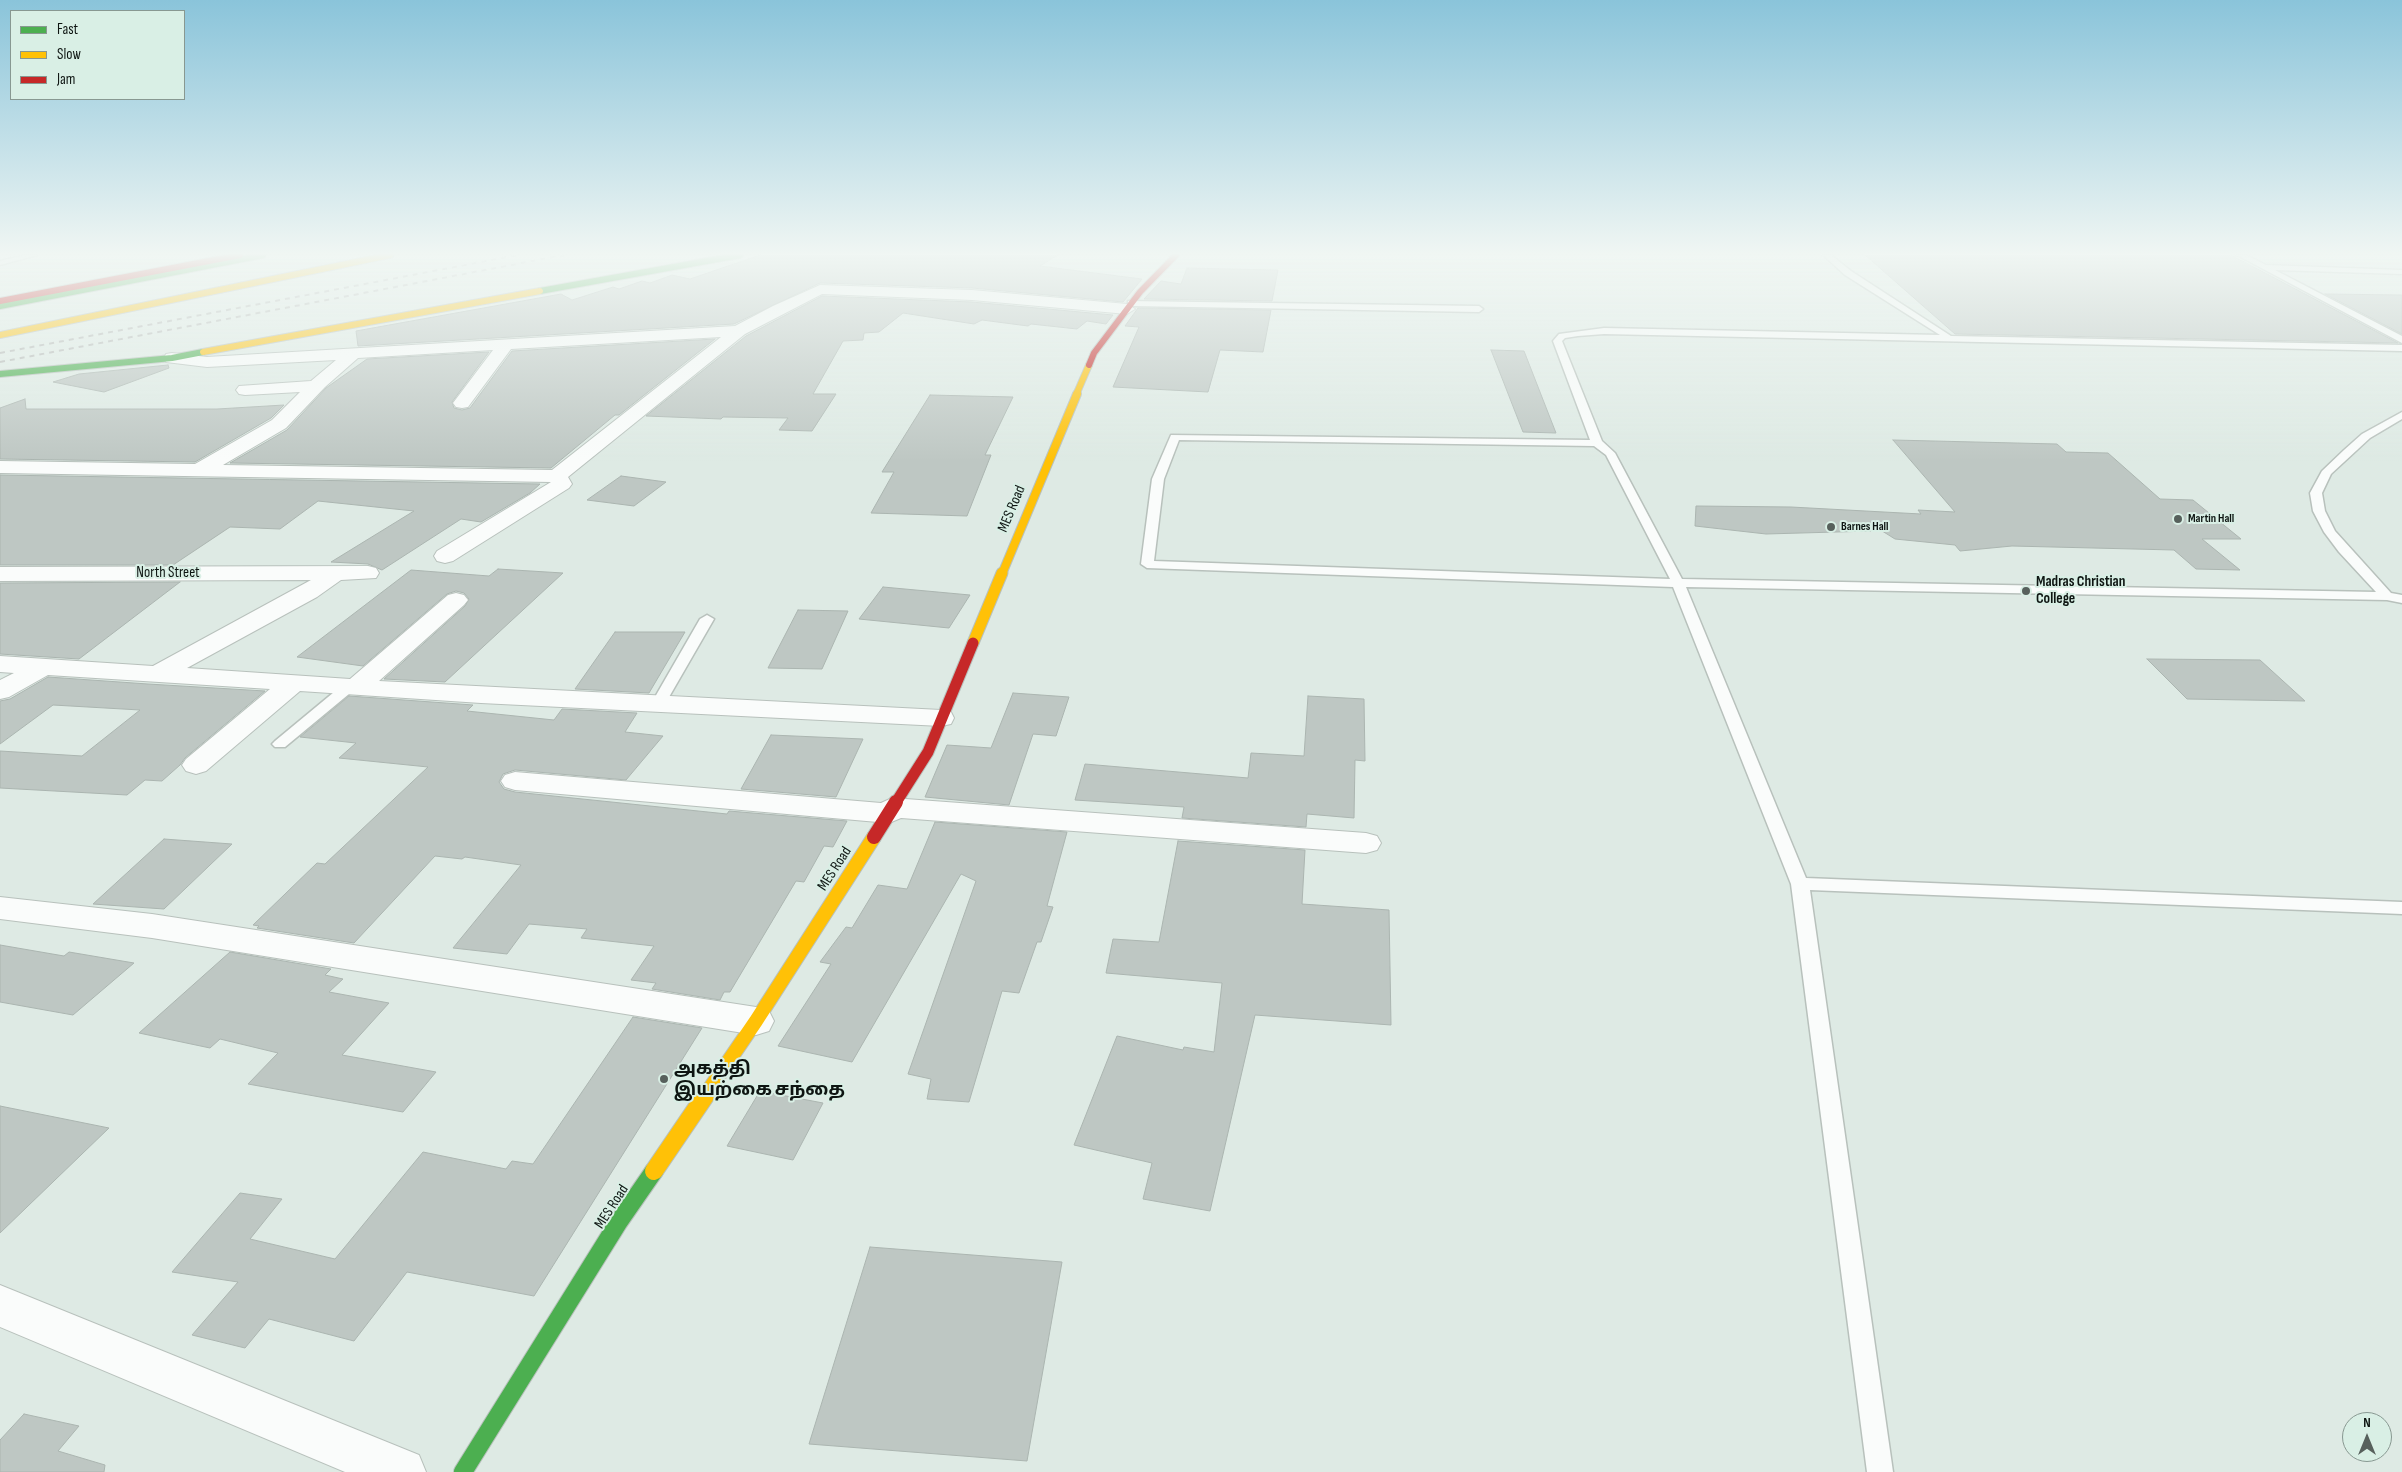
<!DOCTYPE html>
<html>
<head>
<meta charset="utf-8">
<style>
	body { margin:0 }
	#map { position:relative; width:2402px; height:1472px; overflow:hidden; background:#deeae4; font-family:"Sofia Sans Condensed",sans-serif }
	canvas { display:block }
	.legend { position:absolute; left:10px; top:10px; width:175px; height:90px; box-sizing:border-box; background:#d9efe5; border:1px solid #889891; margin:0; padding:6px 9px; list-style:none; font-size:15px; color:#0e1512 }
	.legend li { display:flex; align-items:center; gap:10px; height:25px }
	.legend b { width:25px; border:1px solid #889891 }
	.north { position:absolute; left:2342px; top:1412px; width:50px; height:50px; box-sizing:border-box; background:#d9efe5; border:1px solid #889891; border-radius:50%; rotate:0deg; font-size:14px; font-weight:700; line-height:20px; text-align:center; color:#0e1512 }
	.north::after { content:''; display:block; margin:auto; width:18px; height:22px; background:#57605c; clip-path:polygon(50% 0,100% 100%,50% 72%,0 100%) }
</style>
</head>
<body>
<div id="map">
<canvas width="2402" height="1472"></canvas>
<ul class="legend">
<li><b style="height:6px;background:#4caf50"></b>Fast</li>
<li><b style="height:6px;background:#ffc107"></b>Slow</li>
<li><b style="height:6px;background:#c62828"></b>Jam</li>
</ul>
<div class="north">N</div>
</div>
<script>
const ctx = document.querySelector('canvas').getContext('2d');
ctx.lineJoin = 'round';
function paint(path, color) {
  ctx.fillStyle = color;
  ctx.fill(path, 'evenodd');
}
function poly(rows) {
  const path = new Path2D();
  for (const r of rows) {
    path.moveTo(r[0], r[1]);
    for (let i = 2; i < r.length; i += 2) path.lineTo(r[i], r[i + 1]);
  }
  return path;
}
function stroke(path, color, width, dash) {
  ctx.strokeStyle = color;
  ctx.lineWidth = width;
  ctx.lineCap = dash ? 'butt' : 'round';
  ctx.setLineDash(dash || []);
  ctx.stroke(path);
}
function write(font, color, halo, rows, align = 'center') {
  ctx.font = font + ' "Sofia Sans Condensed","Noto Sans Tamil",sans-serif';
  ctx.lineWidth = 4;
  ctx.setLineDash([]);
  ctx.textBaseline = 'middle';
  ctx.strokeStyle = halo;
  ctx.fillStyle = color;
  for (const [text, x, y, turn = 0] of rows) {
    ctx.save();
    ctx.translate(x, y);
    ctx.rotate((+turn || 0) * Math.PI / 180);
    ctx.textAlign = isNaN(turn) ? turn : align;
    if (halo) ctx.strokeText(text, 0, 0);
    ctx.fillText(text, 0, 0);
    ctx.restore();
  }
}
const building = poly([
	[760,255,1058,255,1040,266,1142,279,1123,302,972,288,820,283,734,324,358,346,356,331,561,294,572,300,613,287,619,289,642,281,650,283,672,275,690,279,760,255],
	[1865,255,2231,255,2398,343,1955,334,1865,255],
	[1187,268,1278,270,1272,301,1144,299,1161,281,1181,284,1187,268],
	[2325,294,2402,295,2402,334,2325,294],
	[822,296,972,302,1113,315,1106,324,1087,321,1077,329,1031,324,1028,326,982,320,974,324,903,313,879,332,864,333,863,340,843,341,813,394,836,394,812,431,779,430,788,418,723,417,721,419,646,416,746,336,822,296],
	[1138,308,1271,310,1263,352,1220,350,1208,392,1113,387,1139,327,1125,326,1138,308],
	[715,339,619,415,615,415,551,468,230,463,287,430,326,388,367,359,489,352,452,402,454,408,462,410,470,408,512,351,715,339],
	[1491,350,1524,351,1556,433,1523,432,1491,350],
	[168,365,169,368,104,392,53,382,79,374,168,365],
	[930,395,1013,397,985,455,991,455,967,516,871,513,894,472,882,472,930,395],
	[25,399,26,409,217,409,284,405,271,418,195,462,0,459,0,408,25,399],
	[1893,440,2057,444,2066,452,2108,453,2160,499,2193,500,2241,539,2202,539,2240,570,2196,569,2174,550,2012,546,1960,551,1955,545,1895,539,1871,524,1871,531,1766,534,1695,526,1696,506,1791,507,1921,514,1918,510,1955,512,1893,440],
	[0,475,540,484,530,493,481,522,461,519,382,570,368,564,331,562,414,511,318,501,280,529,230,527,173,565,0,565,0,475],
	[621,476,666,482,634,506,587,500,621,476],
	[498,569,563,573,445,682,384,679,465,606,469,599,464,593,456,591,447,594,363,666,297,657,411,570,489,576,498,569],
	[180,582,79,659,0,654,0,583,180,582],
	[883,587,970,595,949,628,859,619,883,587],
	[798,610,848,611,822,669,768,668,798,610],
	[615,632,685,632,649,693,575,689,615,632],
	[2147,659,2260,660,2305,701,2187,699,2147,659],
	[48,677,148,684,265,691,185,758,180,765,162,781,145,780,127,795,0,788,0,751,82,756,140,710,53,705,0,744,0,701,10,699,48,677],
	[1013,693,1069,697,1056,736,1033,734,1009,805,925,797,947,745,991,748,1013,693],
	[349,696,473,705,467,711,554,720,562,709,637,713,625,732,663,736,626,780,515,770,503,774,499,782,504,789,515,792,727,814,729,811,847,821,833,847,824,846,804,882,796,881,730,992,724,992,720,1000,652,989,656,983,631,980,654,946,581,938,587,929,529,924,507,954,453,948,521,865,465,857,462,859,435,856,354,943,257,928,259,926,253,925,317,863,325,864,428,767,339,758,356,743,300,737,349,696],
	[1308,696,1364,699,1365,761,1355,760,1354,818,1307,814,1306,827,1182,818,1184,807,1075,800,1085,764,1248,778,1251,753,1304,756,1308,696],
	[771,735,863,739,836,797,741,789,771,735],
	[935,822,1067,832,1047,906,1053,907,1041,942,1037,942,1019,993,1002,991,969,1102,927,1099,931,1079,908,1074,976,881,961,874,852,1062,778,1046,831,964,820,962,846,927,852,928,878,885,907,889,935,822],
	[164,839,232,844,164,909,93,904,164,839],
	[1178,841,1305,850,1302,904,1389,910,1391,1025,1255,1015,1210,1211,1143,1199,1152,1163,1074,1145,1117,1036,1183,1050,1184,1047,1214,1052,1222,983,1106,973,1113,939,1159,942,1178,841],
	[0,945,64,956,69,952,134,963,73,1015,0,1002,0,945],
	[230,952,331,969,325,975,343,979,329,992,389,1003,342,1055,436,1072,403,1112,248,1084,278,1053,220,1039,210,1048,139,1033,230,952],
	[633,1017,702,1028,534,1296,407,1272,354,1341,269,1319,245,1348,192,1335,238,1282,172,1272,240,1193,282,1199,250,1239,335,1259,423,1152,506,1169,512,1161,533,1164,633,1017],
	[760,1091,823,1103,793,1160,727,1146,760,1091],
	[0,1106,109,1128,0,1233,0,1106],
	[870,1247,1062,1262,1027,1461,809,1444,870,1247],
	[24,1414,79,1426,58,1451,105,1465,104,1472,0,1472,0,1440,24,1414]
]);
paint(building, '#bec7c3');
stroke(building, '#abb5b0', 1);
const lane = poly([
	[25,255,37,255,0,265,0,261,25,255],
	[1823,255,1831,255,1851,271,1951,336,2402,345,2402,351,1604,334,1578,336,1565,338,1562,341,1602,441,1615,453,1682,579,2376,592,2339,552,2324,532,2313,511,2310,493,2322,471,2344,450,2362,434,2402,412,2402,419,2370,438,2331,474,2322,493,2325,511,2335,531,2391,593,2402,595,2402,603,2387,600,1686,587,1806,878,2402,902,2402,914,1810,890,1893,1472,1867,1472,1791,884,1673,587,1147,568,1141,564,1152,479,1171,435,1590,440,1553,341,1559,334,1604,328,1940,335,1845,275,1823,255],
	[1179,440,1594,446,1606,455,1670,579,1154,561,1164,479,1179,440],
	[2237,255,2246,255,2266,265,2402,270,2402,274,2275,270,2402,336,2402,343,2237,255],
	[1128,301,1479,306,1483,309,1479,312,1131,306,1128,305,1128,301],
	[707,615,714,619,665,704,658,708,653,707,651,704,700,619,707,615],
	[350,682,357,686,355,689,285,747,275,747,272,744,275,741,345,683,350,682]
]);
const street = poly([
	[820,285,972,290,1127,304,1135,309,1127,314,972,300,822,294,745,334,568,477,572,484,569,488,453,561,445,563,437,561,434,556,437,551,551,482,0,473,0,461,195,464,272,420,300,392,245,395,239,394,236,390,239,386,311,381,336,360,207,367,166,362,164,358,166,354,172,353,207,357,735,326,773,306,820,285],
	[721,337,552,470,223,465,286,428,325,387,358,358,493,350,453,403,456,407,462,408,468,407,511,349,721,337],
	[368,566,376,568,379,573,376,578,341,580,317,597,187,668,350,679,448,595,456,593,464,595,468,600,464,605,379,681,941,710,951,712,954,718,951,724,941,726,481,703,300,691,206,771,196,774,186,771,182,765,186,759,270,689,48,675,9,697,0,699,0,680,14,673,0,672,0,656,153,666,311,580,0,581,0,567,368,566],
	[515,772,881,803,892,798,1366,833,1377,836,1381,843,1377,850,1366,853,901,818,889,823,515,790,505,787,501,781,505,775,515,772],
	[0,897,152,914,756,1007,769,1011,774,1021,769,1031,756,1035,152,938,0,919,0,897],
	[0,1285,419,1455,426,1472,345,1472,0,1327,0,1285]
]);
const fastFar1 = poly([
	[540,291,740,255],
	[0,306,263,255],
	[0,374,172,358,203,352]
]);
const fast = poly([
	[463,1472,618,1223,654,1171]
]);
const slowFar4 = poly([
	[0,335,390,255],
	[203,352,540,291],
	[1076,395,1089,365]
]);
const slowFar3 = poly([
	[1002,574,1077,394]
]);
const slowFar2 = poly([
	[973,643,1002,573]
]);
const slowFar1 = poly([
	[704,1097,756,1021,874,837]
]);
const slow = poly([
	[654,1171,705,1096]
]);
const jamFar2 = poly([
	[0,301,240,255],
	[1089,365,1094,353,1140,292,1176,255]
]);
const jamFar1 = poly([
	[895,804,928,752,973,643]
]);
const jam = poly([
	[874,837,896,802]
]);
stroke(lane, '#b8c1bc', 3);
stroke(street, '#b8c1bc', 2);
stroke(fastFar1, '#b8c1bc', 8);
stroke(fast, '#b8c1bc', 20);
stroke(slowFar4, '#b8c1bc', 8);
stroke(slowFar3, '#b8c1bc', 10);
stroke(slowFar2, '#b8c1bc', 13);
stroke(slowFar1, '#b8c1bc', 16);
stroke(slow, '#b8c1bc', 20);
stroke(jamFar2, '#b8c1bc', 8);
stroke(jamFar1, '#b8c1bc', 13);
stroke(jam, '#b8c1bc', 16);
paint(lane, '#fafcfb');
paint(street, '#fafcfb');
stroke(fastFar1, '#4caf50', 6);
stroke(fast, '#4caf50', 18);
stroke(slowFar4, '#ffc107', 6);
stroke(slowFar3, '#ffc107', 8);
stroke(slowFar2, '#ffc107', 11);
stroke(slowFar1, '#ffc107', 14);
stroke(slow, '#ffc107', 18);
stroke(jamFar2, '#c62828', 6);
stroke(jamFar1, '#c62828', 11);
stroke(jam, '#c62828', 14);
stroke(poly([
	[0,353,518,255],
	[0,362,564,255]
]), '#b4b7b5', 2, [5, 5]);
const sky = ctx.createLinearGradient(0, 0, 0, 461);
sky.addColorStop(0, '#8ac4da');
sky.addColorStop(0.55, '#f0f6f3');
sky.addColorStop(1, '#f0f6f300');
ctx.fillStyle = sky;
ctx.fillRect(0, 0, 2402, 461);
for (const [x, y, r, color] of [
	[2178,519,5,"#57605c"],
	[1831,527,5,"#57605c"],
	[2026,591,5,"#57605c"],
	[664,1079,5,"#57605c"]
]) {
  const dot = new Path2D();
  dot.arc(x, y, r, 0, 2 * Math.PI);
  ctx.fillStyle = color;
  ctx.fill(dot);
  stroke(dot, '#d9efe5', 2);
}
write('bold 12px', '#0e1512', '#d9efe5', [
	["Martin Hall",2188,519],
	["Barnes Hall",1841,527]
], 'left');
write('15px', '#0e1512', '#d9efe5', [
	["MES Road",1012,509,-67],
	["North Street",168,573],
	["MES Road",835,869,-57],
	["MES Road",612,1207,-57]
]);
write('bold 15px', '#0e1512', '#d9efe5', [
	["Madras Christian",2036,582],
	["College",2036,599]
], 'left');
write('bold 18px', '#0e1512', '#d9efe5', [
	["அகத்தி",674,1069],
	["இயற்கை சந்தை",674,1090]
], 'left');
</script>
</body>
</html>
